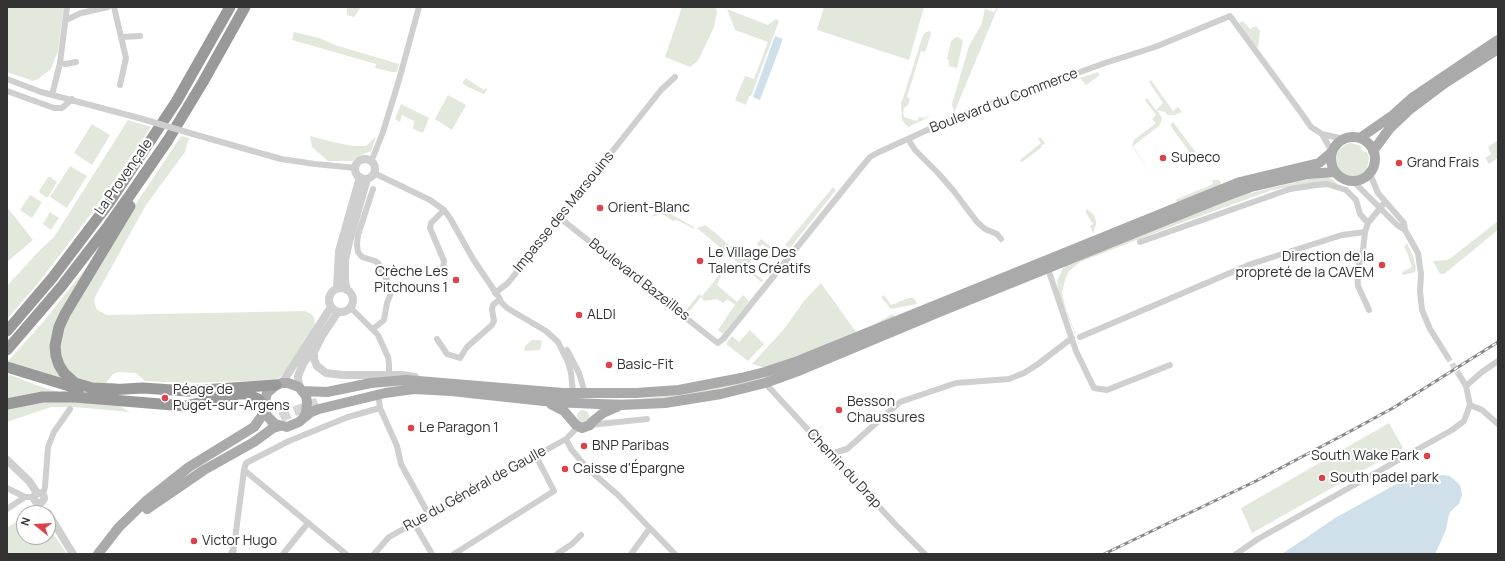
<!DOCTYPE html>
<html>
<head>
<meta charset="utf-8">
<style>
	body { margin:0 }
	#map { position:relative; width:1505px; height:561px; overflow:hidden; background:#fff; font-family:Manrope,sans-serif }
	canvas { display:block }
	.frame { position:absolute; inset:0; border:8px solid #323232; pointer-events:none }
	.north { position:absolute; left:16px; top:505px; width:40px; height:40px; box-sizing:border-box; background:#fff; border:1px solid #adadad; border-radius:50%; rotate:288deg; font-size:11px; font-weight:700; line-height:16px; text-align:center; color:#323232 }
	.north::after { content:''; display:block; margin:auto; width:14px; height:18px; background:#da434a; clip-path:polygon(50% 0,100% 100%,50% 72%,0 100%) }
</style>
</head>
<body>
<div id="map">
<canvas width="1505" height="561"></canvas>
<div class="frame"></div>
<div class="north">N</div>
</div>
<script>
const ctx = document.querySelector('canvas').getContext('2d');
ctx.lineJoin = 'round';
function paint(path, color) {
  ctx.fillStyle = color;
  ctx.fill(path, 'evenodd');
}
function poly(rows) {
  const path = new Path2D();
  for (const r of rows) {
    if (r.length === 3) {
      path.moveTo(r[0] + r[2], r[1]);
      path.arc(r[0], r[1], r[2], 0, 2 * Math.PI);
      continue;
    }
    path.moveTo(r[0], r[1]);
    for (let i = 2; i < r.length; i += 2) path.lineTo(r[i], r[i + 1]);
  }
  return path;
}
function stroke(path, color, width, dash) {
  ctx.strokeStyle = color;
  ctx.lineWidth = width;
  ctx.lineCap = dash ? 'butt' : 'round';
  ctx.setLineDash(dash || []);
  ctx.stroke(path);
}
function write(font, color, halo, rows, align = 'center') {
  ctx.font = font + ' Manrope,sans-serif';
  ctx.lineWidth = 4;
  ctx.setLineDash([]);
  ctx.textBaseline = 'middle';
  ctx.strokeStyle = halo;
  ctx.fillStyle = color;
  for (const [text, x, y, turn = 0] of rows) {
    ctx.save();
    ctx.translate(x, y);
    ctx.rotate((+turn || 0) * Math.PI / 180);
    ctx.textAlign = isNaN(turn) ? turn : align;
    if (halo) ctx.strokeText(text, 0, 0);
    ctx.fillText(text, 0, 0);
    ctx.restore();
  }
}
paint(poly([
	[7,7,64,7,58,51,51,69,38,79,33,81,7,72],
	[347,7,361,7,354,17,347,15],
	[682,7,716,7,717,13,714,27,698,61,690,67,665,57],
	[824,7,924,7,909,60,817,30],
	[997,7,998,7,954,113,952,104,969,46,981,25,985,9,994,12],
	[727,9,768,25,776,19,779,21,751,96,749,96,746,105,735,100,745,76,754,79,768,42,735,30],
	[1243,21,1250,29,1256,26,1260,31,1258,47,1257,48,1239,23],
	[930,31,931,34,925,52,921,51,907,97,910,99,908,105,904,108,903,113,904,117,917,121,919,117,924,118,929,116,929,117,908,127,902,120,901,104,923,35,926,32],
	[294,32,319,38,335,45,399,64,397,72,392,72,375,68,376,64,292,40],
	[956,37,960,38,963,41,957,68,949,66,949,60,947,59,951,41],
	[1098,72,1100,75,1086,85,1080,78],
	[466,78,484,90,486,88,487,89,484,94,468,87,462,83],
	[1151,80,1173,111,1178,107,1182,112,1175,115,1168,115,1165,112,1157,110,1162,118,1160,125,1133,146,1153,177,1132,146,1134,140,1156,123,1152,119,1156,115,1145,100,1147,98,1156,110,1163,103,1149,82],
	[448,95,466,105,452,130,435,119],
	[401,104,429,118,423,133,413,129,414,121,402,115,400,122,395,119],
	[128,120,151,127,91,214,39,282,7,319,7,286,38,252,54,237],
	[1173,122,1197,154,1193,157,1172,128,1170,125],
	[92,124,110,135,92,165,74,153],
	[181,136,189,138,185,152,146,205,96,295,94,301,96,308,99,311,107,315,305,311,311,314,314,317,315,326,286,371,279,378,274,380,187,383,145,381,136,373,118,372,113,374,105,384,86,384,68,373,60,356,60,335,74,306,130,213],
	[310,136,337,143,354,146,366,146,376,136,371,151,359,156,352,161,328,161,312,147],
	[1040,137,1045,143,1041,146,1042,147,1022,162,1020,160,1041,143,1038,139],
	[1498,140,1498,156,1496,159,1489,164,1485,158,1491,154,1488,147],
	[1351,143,1361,146,1361,149,1364,152,1366,151,1369,157,1367,169,1361,175,1356,177,1344,175,1340,172,1338,170,1335,161,1339,150,1346,144],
	[70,166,87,176,67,208,50,197],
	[48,177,50,177,57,182,48,197,46,197,40,193,39,191],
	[1326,177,1332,179,1338,184,1310,183,1272,190,1178,224,1080,262,1069,271,1066,277,1062,292,1065,306,1080,346,1059,295,1057,281,1063,268,1070,263,1234,197,1309,179],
	[1212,180,1220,180,1221,185,1178,202,1175,200,1213,184],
	[833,187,836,190,790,248,785,245],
	[30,195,42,202,32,218,20,210],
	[7,207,33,240,7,262],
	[658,207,694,227,694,229,677,220,673,221,661,213,652,217],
	[1086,209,1087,209,1094,215,1096,221,1096,225,1093,233,1090,226,1093,224,1086,213],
	[50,212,59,218,51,230,43,224],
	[1498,221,1498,230,1444,274,1440,274,1433,261,1448,260],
	[705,225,718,235,733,249,731,251,735,255,738,252,746,257,751,251,756,254,749,263,756,270,754,273,763,280,761,282,697,228],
	[761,239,775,250,769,259,767,257,770,249,762,244,760,247,757,244],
	[1407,243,1413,256,1416,268,1415,272,1403,275,1402,272,1412,267,1407,252,1404,247],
	[93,259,54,333,71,384,7,362,44,321],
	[719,275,721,276,717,285,737,302,743,295,749,301,723,334,718,330,735,305,727,299,723,303,717,299,704,301,701,297,687,314,684,313,699,294,702,296],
	[821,283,856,332,873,325,893,314,895,318,766,368,752,364,784,329,804,301],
	[884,295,891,305,909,298,914,298,917,304,891,309,881,297],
	[750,330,764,344,748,361,726,344,732,336,739,342],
	[532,340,540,340,542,342,540,350,524,351,525,346],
	[780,372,784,374,692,396,628,402,599,399,641,399,675,395,734,383],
	[7,374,42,387,62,393,7,402],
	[59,400,119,406,130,412,75,407,51,407,7,422,7,409],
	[583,416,6],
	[1389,423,1403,448,1252,533,1241,508],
	[24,516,24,537,48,537,48,526,67,554,7,554,7,528]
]), '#e2e8dc');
paint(poly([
	[775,36,783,39,760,100,753,97],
	[1443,475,1450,476,1460,485,1462,495,1459,504,1453,509,1449,514,1446,530,1435,554,1282,554,1335,518,1400,482,1411,478]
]), '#d0e0eb');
stroke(poly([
	[1447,356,1460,376]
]), '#d6d6d6', 6, [6, 3]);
stroke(poly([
	[267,424,290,413,319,402]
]), '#d6d6d6', 10, [10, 5]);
stroke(poly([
	[114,7,126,58,120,85],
	[66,20,81,13,108,7],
	[122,37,140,36],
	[60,63,66,64,76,62],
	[7,79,41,92,139,118],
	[7,91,54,108,62,108,72,99],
	[52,95,60,63,67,7],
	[193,134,281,159,315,164,356,168],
	[1322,134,1344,139],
	[908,139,915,150,938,173,953,190,977,222,985,229,997,234,1001,239],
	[371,162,383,132,399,80,419,7],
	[374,173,430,200,444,210,450,218,473,259,500,299,501,302,507,308,546,331,558,342,568,362,571,373,573,393],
	[1370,174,1378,193,1404,223,1405,230,1418,253,1421,274,1420,291,1422,310,1430,329,1447,356],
	[1354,182,1397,225,1405,230],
	[560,218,715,341,718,343,723,339,860,169,870,157,877,153,958,116,1105,63,1155,47,1230,16,1302,114,1311,127,1322,134,1332,152],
	[1365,232,1363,250,1357,272,1358,286,1369,310],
	[1140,242,1290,189,1316,185,1327,184,1346,190,1356,200,1360,214,1368,223],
	[1048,269,1076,351,1094,388,1107,390,1170,365],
	[443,270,444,261,430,228,431,223,444,210],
	[495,293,508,283,661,90,675,77],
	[350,307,378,335,388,357,389,364,389,371],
	[373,329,384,320,387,303,391,293,391,288,378,263,375,261,362,257,358,252,357,244,358,235,373,189],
	[1080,337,1251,264,1342,235,1365,232,1368,223,1385,202],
	[437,339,447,354,460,358,467,347,492,325,494,321,492,309,493,305,500,299],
	[567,350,579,373,585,393],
	[765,383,894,523,925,554],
	[1466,386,1482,372,1498,361],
	[379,400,380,408,397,446,401,464,429,515],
	[1470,405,1482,410,1498,424],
	[590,425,647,419],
	[566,439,571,449,587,468,618,495,675,554],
	[830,454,847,449,900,402,956,383,1009,379,1024,373,1038,364,1072,338],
	[244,470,346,554],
	[7,488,25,497,34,497],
	[43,494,45,487,48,447,54,432,70,409],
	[7,509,25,497],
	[414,523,432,554],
	[234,547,244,470,246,463,289,441,348,417,380,408],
	[231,554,234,547,233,554],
	[283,554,308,523],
	[374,554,389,537,566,439,578,427],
	[454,554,554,491,536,456],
	[557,554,572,544,581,535],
	[631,554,650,528],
	[1236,554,1258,539,1452,430,1464,421,1470,405,1466,386,1460,376]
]), '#cfcfcf', 6);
stroke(poly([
	[365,169,10],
	[341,300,12],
	[337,289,339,251,360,177],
	[347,290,345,282,345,260,349,242,367,179],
	[321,338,314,352,314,359,317,366,326,373,343,375,401,375,415,377],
	[282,383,331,307],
	[299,387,298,376,303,364,338,312],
	[7,460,29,481,37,493],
	[39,498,5],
	[48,513,73,554]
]), '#cfcfcf', 8);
stroke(poly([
	[1353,159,22],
	[1360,138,1393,115,1412,98,1498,40],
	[1373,151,1390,128,1409,110,1445,83,1498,49],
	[303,391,327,392,371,383,406,380,563,393,636,393,679,390,741,378,765,372,798,361,1240,182,1319,163,1332,152],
	[551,404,564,411,576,425,582,428,590,425,592,422,603,413,617,407],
	[303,418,306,413,307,402,306,396,299,387,288,383,282,383,276,385,267,393,264,405,267,416,275,424,287,427,299,422,311,412,319,409,385,393,414,389,451,391,553,402,621,405,665,403,721,394,765,383,801,370,942,311,1226,196,1251,187,1308,174,1335,172],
	[147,509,204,470,254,442,273,428,280,426],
	[98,554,119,527,146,501,189,467,254,427,259,420,265,411]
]), '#aaa', 10);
stroke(poly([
	[7,331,53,277,109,203,176,102,230,7],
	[7,350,61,287,108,226,130,195,168,140,203,82,245,7],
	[7,367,79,389],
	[116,389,92,388,75,383,64,373,59,365,56,356,55,346,59,327,65,314,130,206],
	[108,390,143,388,187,391,276,385],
	[7,404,43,397,75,397,185,406,239,394,247,394,258,399,264,405]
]), '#999', 11);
const rail = poly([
	[1104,554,1256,481,1347,433,1393,408,1498,342]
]);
stroke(rail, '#878787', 3);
stroke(rail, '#fff', 1.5, [4.5]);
stroke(poly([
	[139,118,193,134]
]), '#cfcfcf', 6);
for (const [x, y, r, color] of [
	[1163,158,4,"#da434a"],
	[1399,163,4,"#da434a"],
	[600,208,4,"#da434a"],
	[700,261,4,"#da434a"],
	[1382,265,4,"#da434a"],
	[456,280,4,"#da434a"],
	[579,315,4,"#da434a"],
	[609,365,4,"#da434a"],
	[165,398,4,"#da434a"],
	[839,410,4,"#da434a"],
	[411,428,4,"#da434a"],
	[584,446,4,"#da434a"],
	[1427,456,4,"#da434a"],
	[565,469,4,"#da434a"],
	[1322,478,4,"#da434a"],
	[194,541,4,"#da434a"]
]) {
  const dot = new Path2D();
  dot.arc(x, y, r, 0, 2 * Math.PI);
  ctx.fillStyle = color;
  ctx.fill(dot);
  stroke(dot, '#fff', 1.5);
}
write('14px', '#323232', '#fff', [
	["Boulevard du Commerce",1004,101,-21],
	["La Provençale",124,177,-55],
	["Impasse des Marsouins",564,212,-51],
	["Boulevard Bazeilles",639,280,38],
	["Chemin du Drap",844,469,47],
	["Rue du Général de Gaulle",475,489,-29]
]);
write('14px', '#323232', '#fff', [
	["Supeco",1171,158],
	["Grand Frais",1407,163],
	["Orient-Blanc",608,208],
	["Le Village Des",708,253],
	["Talents Créatifs",708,269],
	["Direction de la",1374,257,"right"],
	["propreté de la CAVEM",1374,273,"right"],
	["Crèche Les",448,272,"right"],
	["Pitchouns 1",448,288,"right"],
	["ALDI",587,315],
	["Basic-Fit",617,365],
	["Péage de",173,390],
	["Puget-sur-Argens",173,406],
	["Besson",847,402],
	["Chaussures",847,418],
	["Le Paragon 1",419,428],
	["BNP Paribas",592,446],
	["South Wake Park",1419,456,"right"],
	["Caisse d'Épargne",573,469],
	["South padel park",1330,478],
	["Victor Hugo",202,541]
], 'left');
</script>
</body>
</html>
